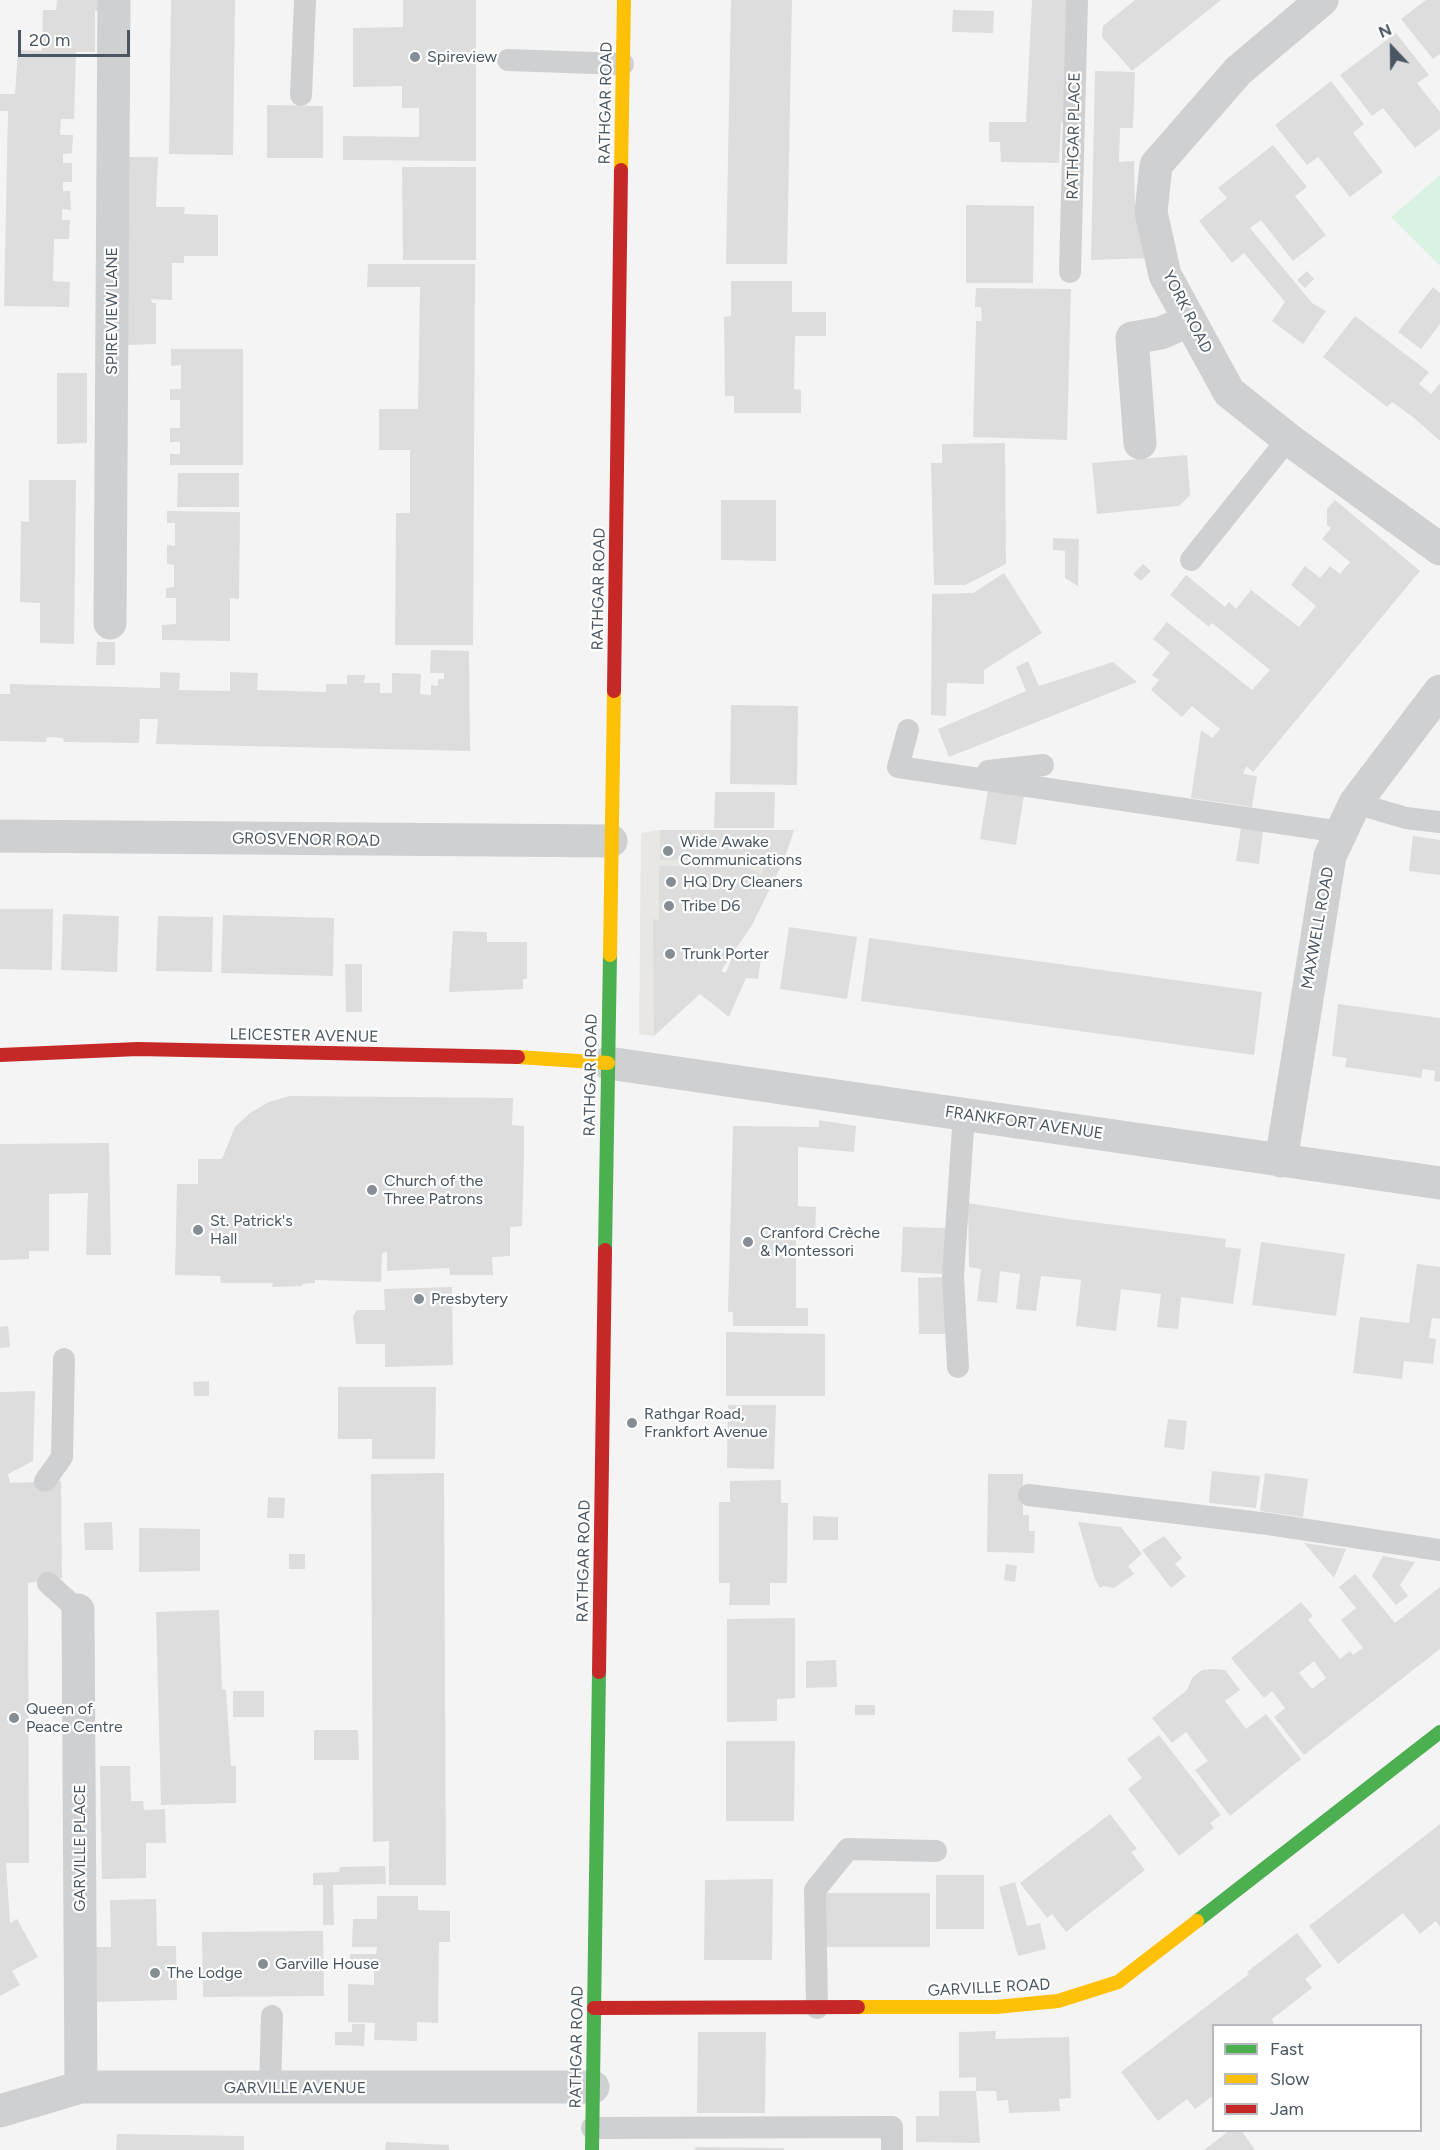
<!DOCTYPE html>
<html>
<head>
<meta charset="utf-8">
<style>
	body { margin:0 }
	#map { position:relative; width:1440px; height:2150px; overflow:hidden; background:#f4f4f4; font-family:Figtree,sans-serif }
	canvas { display:block }
	.legend { position:absolute; left:1212px; top:2024px; width:210px; height:108px; box-sizing:border-box; background:#fff; border:2px solid #b7bbc0; margin:0; padding:8px 10px; list-style:none; font-size:18px; color:#4a5661 }
	.legend li { display:flex; align-items:center; gap:12px; height:30px }
	.legend b { width:30px; border:2px solid #b7bbc0 }
	.north { position:absolute; left:1362px; top:18px; width:60px; height:60px; -webkit-text-stroke:4px #fff; paint-order:stroke; rotate:338deg; font-size:16px; font-weight:700; line-height:24px; text-align:center; color:#4a5661 }
	.north::after { content:''; display:block; margin:auto; width:21px; height:27px; background:#4a5661; clip-path:polygon(50% 0,100% 100%,50% 72%,0 100%) }
	.scale { position:absolute; left:18px; top:30px; width:112px; height:27px; box-sizing:border-box; border:3px solid #4a5661; border-top:0; padding-left:8px; font-size:18px; line-height:21px; white-space:nowrap; color:#4a5661; -webkit-text-stroke:4px #fff; paint-order:stroke }
</style>
</head>
<body>
<div id="map">
<canvas width="1440" height="2150"></canvas>
<ul class="legend">
<li><b style="height:8px;background:#4caf50"></b>Fast</li>
<li><b style="height:8px;background:#ffc107"></b>Slow</li>
<li><b style="height:8px;background:#c62828"></b>Jam</li>
</ul>
<div class="north">N</div>
<div class="scale">20 m</div>
</div>
<script>
const ctx = document.querySelector('canvas').getContext('2d');
ctx.lineJoin = 'round';
function paint(path, color) {
  ctx.fillStyle = color;
  ctx.fill(path, 'evenodd');
}
function poly(rows) {
  const path = new Path2D();
  for (const r of rows) {
    path.moveTo(r[0], r[1]);
    for (let i = 2; i < r.length; i += 2) path.lineTo(r[i], r[i + 1]);
  }
  return path;
}
function stroke(path, color, width, dash) {
  ctx.strokeStyle = color;
  ctx.lineWidth = width;
  ctx.lineCap = dash ? 'butt' : 'round';
  ctx.setLineDash(dash || []);
  ctx.stroke(path);
}
function write(font, color, halo, rows, align = 'center') {
  ctx.font = font + ' Figtree,sans-serif';
  ctx.lineWidth = 4.5;
  ctx.setLineDash([]);
  ctx.textBaseline = 'middle';
  ctx.strokeStyle = halo;
  ctx.fillStyle = color;
  for (const [text, x, y, turn = 0] of rows) {
    ctx.save();
    ctx.translate(x, y);
    ctx.rotate((+turn || 0) * Math.PI / 180);
    ctx.textAlign = isNaN(turn) ? turn : align;
    if (halo) ctx.strokeText(text, 0, 0);
    ctx.fillText(text, 0, 0);
    ctx.restore();
  }
}
paint(poly([
	[660,830,794,830,784,860,752,925,721,971,654,1036,639,1034,641,833]
]), '#e8e7e3');
paint(poly([
	[1440,175,1440,266,1391,217]
]), '#d9f2e3');
paint(poly([
	[57,0,100,0,100,11,95,11,95,52,76,52,74,119,61,119,60,135,73,135,72,153,63,154,63,163,72,163,72,182,63,182,63,191,70,191,71,210,62,209,62,220,70,220,69,239,54,239,53,281,70,282,69,307,4,306,8,111,0,111,0,94,15,94,18,50,42,51,43,10,56,10],
	[171,0,235,0,233,155,169,154],
	[403,0,476,0,476,161,343,160,343,136,419,137,419,108,402,108,402,86,353,87,353,28,403,27],
	[731,0,792,0,787,264,726,264],
	[1032,0,1070,0,1066,123,1061,123,1059,163,1001,162,1000,142,989,142,989,122,1026,122],
	[1135,0,1221,0,1132,71,1102,37,1103,26],
	[1426,0,1440,0,1440,54,1433,59,1401,19],
	[953,10,994,11,993,33,952,32],
	[1396,33,1429,75,1417,83,1440,112,1440,129,1415,148,1383,108,1372,116,1340,75],
	[1095,71,1135,72,1133,128,1120,128,1119,162,1134,161,1135,208,1149,258,1091,260],
	[1331,81,1364,124,1353,133,1383,172,1350,197,1318,157,1307,165,1275,125],
	[267,105,323,106,323,158,267,158],
	[1273,145,1307,187,1295,196,1326,235,1293,261,1261,220,1250,228,1312,303,1326,311,1303,344,1272,321,1285,302,1244,253,1232,263,1199,221,1227,198,1218,188],
	[128,157,158,157,156,207,185,207,184,214,218,215,218,256,184,256,184,263,172,263,172,300,151,299,152,303,156,303,156,344,127,345],
	[402,167,476,167,476,260,403,260],
	[966,205,1034,206,1033,283,966,283],
	[368,264,475,264,473,645,395,645,396,513,410,513,410,450,379,450,379,409,418,409,420,287,367,287],
	[1307,271,1314,279,1305,288,1297,280],
	[731,281,792,281,792,312,826,312,826,336,795,336,794,389,801,390,801,413,734,413,734,396,725,396,724,317,731,316],
	[1433,287,1440,293,1440,324,1421,349,1398,332],
	[976,288,1071,289,1067,440,973,437,976,321,982,321,981,307,975,307],
	[1355,316,1429,372,1419,384,1431,394,1440,383,1440,441,1413,417,1392,402,1387,407,1323,357],
	[171,349,243,349,243,465,170,465,170,454,180,454,180,442,170,442,170,428,180,428,180,400,170,400,170,389,181,389,181,365,171,366],
	[57,373,87,373,87,443,57,444],
	[1005,443,1006,564,965,585,934,585,931,463,942,463,942,444],
	[1187,455,1190,495,1179,506,1097,514,1092,463],
	[178,473,239,473,239,507,177,507],
	[29,480,76,480,74,644,40,643,40,603,20,602,21,521,29,522],
	[721,500,776,500,776,561,721,560],
	[1335,500,1420,571,1253,772,1246,766,1243,774,1257,776,1252,807,1191,798,1201,730,1212,738,1220,729,1192,706,1182,717,1151,690,1159,680,1152,675,1170,653,1153,639,1167,622,1252,690,1270,670,1212,623,1209,627,1170,595,1186,575,1225,607,1229,602,1236,609,1251,590,1299,627,1316,606,1291,585,1305,566,1320,578,1330,566,1340,574,1350,562,1322,539,1331,528,1327,525,1327,509],
	[167,511,240,512,239,599,230,598,230,641,162,640,162,625,176,624,176,598,166,598,166,588,174,587,174,565,167,564,167,545,175,546,175,523,167,523],
	[1053,538,1079,539,1078,586,1065,578,1065,551,1053,550],
	[1143,564,1151,571,1141,581,1133,574],
	[1004,573,1042,633,984,670,984,684,947,683,946,716,931,715,932,594,973,593],
	[97,642,115,642,115,665,96,665],
	[431,650,469,651,470,751,156,744,158,719,140,719,139,743,64,742,63,738,47,737,46,742,0,741,0,694,10,694,10,684,160,688,160,672,180,673,179,690,230,691,230,672,258,673,257,690,326,692,326,684,347,684,347,675,365,675,364,683,380,683,380,693,392,693,392,673,421,674,420,694,431,695,431,685,438,686,438,679,444,679,444,673,430,673],
	[1028,661,1039,686,1113,662,1137,682,949,757,938,729,1026,691,1016,667],
	[731,705,798,706,797,785,730,784],
	[988,790,1024,795,1016,845,980,839],
	[715,792,775,792,774,828,714,828],
	[1241,828,1263,831,1259,864,1236,861],
	[660,830,794,830,784,860,752,925,736,948,721,971,726,973,735,950,762,953,758,979,746,978,729,1017,700,994,654,1036,653,919,659,920,659,866,746,867,762,875,765,861,660,860],
	[1413,836,1440,840,1440,875,1409,871],
	[0,909,53,909,52,970,0,969],
	[63,914,119,916,117,972,61,970],
	[223,915,334,918,333,976,221,973],
	[158,916,213,917,212,972,156,971],
	[789,927,857,937,847,999,780,989],
	[453,931,487,932,487,942,527,942,527,979,523,979,523,989,449,992],
	[869,938,1262,992,1254,1055,861,1001],
	[345,964,362,964,362,1012,346,1012],
	[1338,1004,1440,1018,1440,1082,1434,1081,1435,1071,1423,1069,1421,1078,1345,1067,1347,1058,1332,1056],
	[289,1096,513,1098,512,1125,524,1126,524,1157,522,1226,510,1227,510,1256,492,1257,493,1275,450,1275,449,1268,387,1271,387,1252,382,1253,381,1282,315,1280,315,1283,302,1284,302,1286,272,1287,273,1283,221,1283,220,1276,175,1275,177,1184,198,1184,198,1159,222,1159,235,1127,250,1113,269,1102],
	[819,1120,856,1126,854,1152,798,1147,798,1206,816,1207,815,1240,796,1240,796,1308,808,1308,808,1326,733,1326,733,1312,728,1312,733,1126,819,1127],
	[109,1143,111,1255,86,1255,88,1193,49,1194,49,1251,29,1251,29,1259,0,1260,0,1144],
	[968,1203,1068,1219,1226,1239,1225,1247,1241,1249,1233,1304,1181,1297,1178,1329,1157,1327,1161,1294,1121,1289,1116,1331,1076,1326,1081,1280,1041,1276,1036,1311,1016,1309,1020,1274,1000,1271,997,1303,977,1301,981,1269,969,1267],
	[903,1227,947,1228,943,1274,901,1272],
	[1261,1242,1345,1254,1336,1316,1252,1305],
	[1417,1264,1440,1267,1440,1319,1432,1318,1429,1338,1436,1339,1433,1364,1404,1361,1402,1379,1353,1373,1360,1317,1409,1323],
	[946,1277,948,1334,919,1334,918,1278],
	[452,1287,453,1365,385,1367,385,1344,356,1344,353,1316,357,1310,385,1310,384,1289],
	[8,1326,10,1347,0,1348,0,1327],
	[726,1332,825,1334,825,1396,726,1396],
	[209,1381,209,1396,194,1396,193,1382],
	[338,1387,436,1387,435,1459,372,1459,372,1439,338,1439],
	[35,1391,33,1461,8,1474,10,1483,61,1481,62,1578,28,1583,29,1863,6,1863,10,1923,17,1919,38,1957,12,1971,20,1985,0,1996,0,1392],
	[728,1405,776,1405,774,1469,727,1468],
	[1168,1419,1187,1421,1184,1450,1164,1447],
	[1212,1471,1260,1476,1256,1508,1209,1503],
	[444,1473,446,1885,389,1885,389,1841,373,1842,371,1474],
	[1265,1473,1308,1479,1303,1517,1260,1511],
	[988,1474,1023,1474,1023,1515,1029,1515,1029,1531,1035,1531,1034,1553,987,1552],
	[781,1480,781,1503,788,1503,787,1583,770,1583,770,1605,729,1605,730,1583,719,1583,719,1502,730,1502,730,1481],
	[268,1497,285,1498,284,1518,267,1518],
	[813,1516,838,1517,838,1540,813,1540],
	[112,1522,113,1550,85,1550,84,1523],
	[1078,1522,1121,1527,1142,1554,1128,1566,1134,1574,1114,1588,1104,1586,1100,1588,1095,1579],
	[139,1528,200,1529,200,1571,139,1572],
	[1164,1536,1182,1558,1175,1564,1186,1576,1171,1588,1142,1550],
	[1304,1543,1346,1549,1334,1578],
	[289,1554,305,1554,305,1569,289,1569],
	[1383,1556,1415,1562,1400,1585,1408,1596,1396,1605,1372,1576],
	[1006,1564,1017,1566,1015,1582,1004,1580],
	[1355,1574,1395,1623,1440,1587,1440,1649,1304,1755,1274,1717,1285,1708,1272,1691,1264,1698,1231,1658,1301,1602,1313,1616,1308,1620,1340,1659,1350,1651,1353,1655,1363,1648,1341,1620,1356,1608,1339,1587],
	[1314,1661,1326,1678,1312,1689,1299,1673],
	[219,1610,222,1689,226,1690,231,1766,236,1766,236,1803,161,1805,156,1612],
	[795,1618,795,1698,777,1699,777,1721,727,1722,727,1619],
	[836,1660,837,1687,806,1688,806,1661],
	[1214,1669,1225,1670,1240,1690,1225,1701,1246,1729,1266,1714,1301,1759,1230,1816,1195,1770,1208,1761,1186,1732,1172,1743,1152,1718,1187,1690,1192,1678,1202,1670],
	[233,1691,264,1691,264,1717,233,1717],
	[855,1705,875,1705,875,1715,855,1715],
	[314,1730,358,1730,359,1760,314,1760],
	[1159,1735,1221,1815,1210,1823,1214,1828,1179,1856,1128,1789,1142,1778,1127,1759],
	[726,1741,795,1741,794,1821,726,1821],
	[100,1766,130,1766,131,1801,143,1801,144,1810,165,1809,166,1843,146,1843,146,1878,102,1879],
	[1110,1814,1137,1849,1131,1852,1145,1870,1066,1932,1052,1914,1047,1918,1020,1883],
	[1440,1824,1440,1927,1436,1921,1420,1934,1403,1913,1338,1964,1309,1926],
	[385,1866,386,1884,333,1885,334,1925,323,1925,323,1885,313,1885,313,1873,339,1872,340,1867],
	[936,1875,984,1875,984,1929,936,1929],
	[773,1879,772,1960,704,1960,705,1880],
	[1015,1882,1027,1926,1040,1923,1046,1949,1018,1956,999,1887],
	[825,1893,930,1893,930,1947,825,1947],
	[377,1896,418,1896,418,1910,450,1911,450,1942,439,1942,438,2023,417,2022,417,2041,374,2040,375,2023,348,2022,348,1984,374,1985,374,1970,350,1970,350,1954,376,1954,377,1947,352,1947,353,1919,377,1919],
	[156,1899,157,1946,176,1946,177,2000,92,2002,91,1947,111,1947,110,1900],
	[323,1931,324,1996,203,1997,202,1932],
	[1297,1933,1322,1966,1305,1979,1312,1988,1272,2019,1274,2025,1214,2025,1214,2095,1195,2109,1187,2099,1158,2121,1121,2072,1241,1980,1249,1974,1247,1972],
	[352,2024,365,2024,364,2046,335,2045,335,2032,352,2032],
	[996,2031,995,2039,1069,2037,1071,2098,1059,2099,1060,2111,1009,2113,1008,2100,997,2101,996,2091,976,2091,976,2077,959,2078,959,2032],
	[698,2032,766,2032,765,2113,697,2113],
	[939,2091,976,2091,980,2143,916,2142,916,2116,939,2116],
	[1230,2130,1241,2130,1255,2150,1204,2150],
	[117,2134,244,2136,244,2150,116,2150],
	[386,2142,449,2145,449,2150,385,2150],
	[695,2147,784,2148,784,2150,694,2150]
]), '#ddddde');
stroke(poly([
	[508,60,623,64],
	[301,95,305,0],
	[1070,272,1077,0],
	[1191,560,1288,439],
	[908,730,898,767,1341,832],
	[988,771,1043,765],
	[1355,803,1406,818,1440,822],
	[958,1367,953,1276,964,1114],
	[45,1481,62,1457,64,1359],
	[1029,1495,1268,1524,1440,1550],
	[48,1583,78,1610],
	[817,2008,815,1890,848,1849,936,1851],
	[270,2088,272,2016],
	[592,2128,892,2127,892,2150]
]), '#ced0d2', 22);
stroke(poly([
	[1322,0,1238,71,1156,165,1151,212,1165,275,1229,392,1288,439,1440,549],
	[1140,443,1132,338,1161,333,1188,321],
	[110,623,114,0],
	[0,836,611,841],
	[608,1063,1440,1183],
	[1281,1161,1330,856,1355,803,1440,691],
	[78,1610,81,2087],
	[0,2111,81,2087,593,2087]
]), '#ced0d2', 33);
stroke(poly([
	[605,1250,610,955],
	[1197,1921,1440,1732],
	[592,2150,599,1672]
]), '#4caf50', 14);
stroke(poly([
	[621,170,624,0],
	[610,955,614,691],
	[518,1057,608,1063],
	[858,2007,996,2007,1058,2001,1118,1982,1197,1921]
]), '#ffc107', 14);
stroke(poly([
	[614,691,621,170],
	[0,1055,138,1049,518,1057],
	[599,1672,605,1250],
	[594,2008,858,2007]
]), '#c62828', 14);
for (const [x, y, r, color] of [
	[415,57,6,"#868d94"],
	[668,851,6,"#868d94"],
	[671,882,6,"#868d94"],
	[669,906,6,"#868d94"],
	[670,954,6,"#868d94"],
	[372,1190,6,"#868d94"],
	[198,1230,6,"#868d94"],
	[748,1242,6,"#868d94"],
	[419,1299,6,"#868d94"],
	[632,1423,6,"#868d94"],
	[14,1718,6,"#868d94"],
	[263,1964,6,"#868d94"],
	[155,1973,6,"#868d94"]
]) {
  const dot = new Path2D();
  dot.arc(x, y, r, 0, 2 * Math.PI);
  ctx.fillStyle = color;
  ctx.fill(dot);
  stroke(dot, '#fff', 2);
}
write('16px', '#4a5661', '#fff', [
	["Spireview",427,57],
	["Wide Awake",680,842],
	["Communications",680,860],
	["HQ Dry Cleaners",683,882],
	["Tribe D6",681,906],
	["Trunk Porter",682,954],
	["Church of the",384,1181],
	["Three Patrons",384,1199],
	["St. Patrick's",210,1221],
	["Hall",210,1239],
	["Cranford Crèche",760,1233],
	["& Montessori",760,1251],
	["Presbytery",431,1299],
	["Rathgar Road,",644,1414],
	["Frankfort Avenue",644,1432],
	["Queen of",26,1709],
	["Peace Centre",26,1727],
	["Garville House",275,1964],
	["The Lodge",167,1973]
], 'left');
write('16px', '#4a5661', '#fff', [
	["RATHGAR ROAD",606,103,-89],
	["RATHGAR PLACE",1074,136,-89],
	["SPIREVIEW LANE",112,311,-90],
	["YORK ROAD",1187,312,63],
	["RATHGAR ROAD",599,589,-89],
	["GROSVENOR ROAD",306,840,1],
	["MAXWELL ROAD",1318,928,-80],
	["LEICESTER AVENUE",304,1036,1],
	["RATHGAR ROAD",591,1075,-89],
	["FRANKFORT AVENUE",1024,1123,8],
	["RATHGAR ROAD",584,1561,-89],
	["GARVILLE PLACE",80,1848,-90],
	["GARVILLE ROAD",989,1988,-3],
	["RATHGAR ROAD",577,2047,-89],
	["GARVILLE AVENUE",295,2088]
]);
</script>
</body>
</html>
